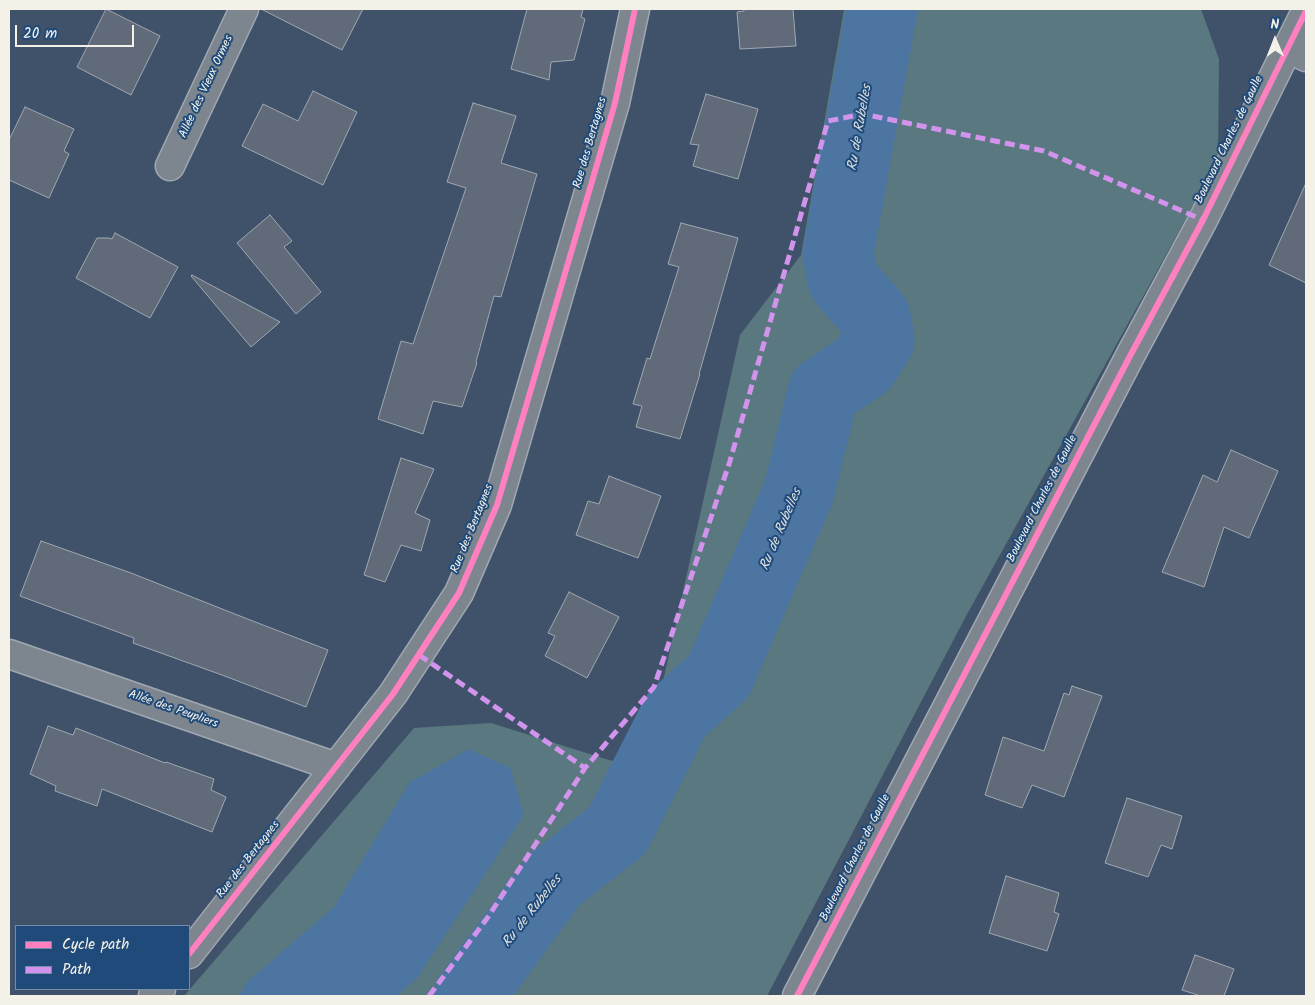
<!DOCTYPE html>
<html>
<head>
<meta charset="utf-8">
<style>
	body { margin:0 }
	#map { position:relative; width:1315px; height:1005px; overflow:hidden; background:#3f526a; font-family:Kalam,sans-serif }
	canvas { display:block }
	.frame { position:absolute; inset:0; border:10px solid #f4f1e8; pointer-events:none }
	.legend { position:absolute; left:15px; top:925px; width:175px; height:65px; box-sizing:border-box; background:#1f4a7a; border:1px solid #748da6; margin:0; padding:6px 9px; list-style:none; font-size:15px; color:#f4f1e8 }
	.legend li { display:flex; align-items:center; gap:10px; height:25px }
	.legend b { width:25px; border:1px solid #748da6 }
	.north { position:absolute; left:1250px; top:15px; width:50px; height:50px; -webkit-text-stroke:4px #1f4a7a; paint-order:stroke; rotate:359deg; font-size:14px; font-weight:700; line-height:20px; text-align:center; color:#f4f1e8 }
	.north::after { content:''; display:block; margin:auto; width:18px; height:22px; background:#f4f1e8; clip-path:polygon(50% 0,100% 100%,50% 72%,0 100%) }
	.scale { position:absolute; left:15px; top:25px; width:119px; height:22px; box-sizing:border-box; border:2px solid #f4f1e8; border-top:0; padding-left:6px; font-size:15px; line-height:18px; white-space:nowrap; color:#f4f1e8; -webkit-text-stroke:4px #1f4a7a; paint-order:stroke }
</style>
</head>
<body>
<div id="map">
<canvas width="1315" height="1005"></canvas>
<div class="frame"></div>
<ul class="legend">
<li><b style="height:6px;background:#ff80c0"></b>Cycle path</li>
<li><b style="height:6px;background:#d193ec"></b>Path</li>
</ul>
<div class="north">N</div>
<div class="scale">20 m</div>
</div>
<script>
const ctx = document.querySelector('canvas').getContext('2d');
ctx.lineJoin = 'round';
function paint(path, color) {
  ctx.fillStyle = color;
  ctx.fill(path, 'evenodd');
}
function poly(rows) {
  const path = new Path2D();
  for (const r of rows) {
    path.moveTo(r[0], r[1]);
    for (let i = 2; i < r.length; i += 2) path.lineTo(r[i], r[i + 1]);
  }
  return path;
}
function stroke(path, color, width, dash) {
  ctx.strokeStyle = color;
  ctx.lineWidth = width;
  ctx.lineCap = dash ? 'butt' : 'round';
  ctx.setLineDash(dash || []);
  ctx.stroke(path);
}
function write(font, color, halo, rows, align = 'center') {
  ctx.font = font + ' Kalam,sans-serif';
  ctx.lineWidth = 4;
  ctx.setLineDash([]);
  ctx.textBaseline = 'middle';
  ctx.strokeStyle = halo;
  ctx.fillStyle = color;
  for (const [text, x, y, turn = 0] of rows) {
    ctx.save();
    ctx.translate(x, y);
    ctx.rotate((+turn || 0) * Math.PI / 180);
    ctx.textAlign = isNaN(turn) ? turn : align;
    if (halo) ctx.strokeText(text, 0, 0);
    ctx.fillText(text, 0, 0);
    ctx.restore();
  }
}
paint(poly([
	[844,9,1201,9,1219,59,1218,161,965,618,767,996,184,996,414,728,491,723,612,761,654,722,740,335,801,255]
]), '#5a787f');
paint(poly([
	[469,749,510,768,524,815,417,978,397,996,239,996,247,982,334,907,410,782]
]), '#4c75a2');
stroke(poly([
	[469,996,554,880,617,831,676,715,719,676,799,491,823,392,863,365,879,340,875,317,843,280,838,253,882,9]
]), '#4c75a2', 71);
const building = poly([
	[106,9,160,36,131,95,77,67,106,9],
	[261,9,363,9,342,50,261,9],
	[527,9,583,9,581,17,585,19,574,60,551,62,549,80,511,69,527,9],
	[744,9,793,9,796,46,740,49,737,12,744,11,744,9],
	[313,91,357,112,323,185,242,146,263,104,298,121,313,91],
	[706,94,758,109,738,179,693,166,699,145,690,144,706,94],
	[473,103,516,116,501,163,537,174,501,297,494,296,476,362,477,363,462,407,433,401,423,434,378,419,401,341,413,344,466,188,447,182,473,103],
	[25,107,74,129,64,151,69,154,49,198,9,180,9,140,25,107],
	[1306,183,1306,283,1269,265,1306,183],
	[270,215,292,241,284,247,321,292,296,314,237,243,270,215],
	[681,223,738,238,699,374,700,374,680,439,636,427,642,406,633,404,647,358,650,359,679,267,668,264,681,223],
	[115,233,178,267,150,318,76,278,97,238,109,238,112,239,115,233],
	[192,275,280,322,251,347,191,276,192,275],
	[1231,450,1278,471,1249,538,1224,527,1204,587,1162,572,1203,475,1217,482,1231,450],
	[401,458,434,469,415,513,430,520,421,551,401,545,385,582,364,575,401,458],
	[609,476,661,496,638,558,576,535,588,501,599,504,609,476],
	[41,541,131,573,245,618,328,650,306,707,222,675,133,643,134,638,20,596,41,541],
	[569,592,619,617,587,678,545,656,555,636,548,633,569,592],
	[1072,686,1102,696,1064,797,1032,785,1022,808,985,795,1003,737,1044,751,1064,693,1069,695,1072,686],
	[48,726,73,735,76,728,165,763,166,762,214,779,211,790,226,797,212,832,102,789,97,806,55,791,56,786,30,774,48,726],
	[1127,798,1182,816,1172,849,1161,845,1148,877,1105,863,1127,798],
	[1006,876,1059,893,1054,912,1059,914,1047,951,989,933,1006,876],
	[1195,955,1234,969,1224,996,1201,996,1182,990,1195,955]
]);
paint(building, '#606a78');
stroke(building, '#a0a8b2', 1);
const minor = poly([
	[1287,48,1306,57],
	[170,166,244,9],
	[9,654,336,767],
	[189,954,393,694,459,593,497,505,615,103,635,9],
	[153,996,161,989]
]);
const tertiary = poly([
	[797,996,1130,356,1203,220,1306,11]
]);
stroke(minor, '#a0a8b2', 31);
stroke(tertiary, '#a0a8b2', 31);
stroke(minor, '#7d868e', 28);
stroke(tertiary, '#7d868e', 28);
stroke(poly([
	[419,655,585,768,654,687,730,461,828,121,863,114,1044,151,1203,220],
	[429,996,488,917,585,768]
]), '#d193ec', 5, [10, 5]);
stroke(poly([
	[189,954,393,694,459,593,497,505,615,103,635,9],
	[797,996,1130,356,1203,220,1306,11]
]), '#ff80c0', 6);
write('12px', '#f4f1e8', '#1f4a7a', [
	["Allée des Vieux Ormes",207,87,-65],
	["Boulevard Charles de Gaulle",1230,140,-64],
	["Rue des Bertagnes",591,143,-74],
	["Boulevard Charles de Gaulle",1043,499,-63],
	["Rue des Bertagnes",473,529,-68],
	["Allée des Peupliers",173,710,19],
	["Boulevard Charles de Gaulle",856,858,-63],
	["Rue des Bertagnes",249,860,-52]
]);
write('italic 14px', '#dbdfde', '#1f4a7a', [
	["Ru de Rubelles",861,128,-80],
	["Ru de Rubelles",782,530,-67],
	["Ru de Rubelles",533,912,-52]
]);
</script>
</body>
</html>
